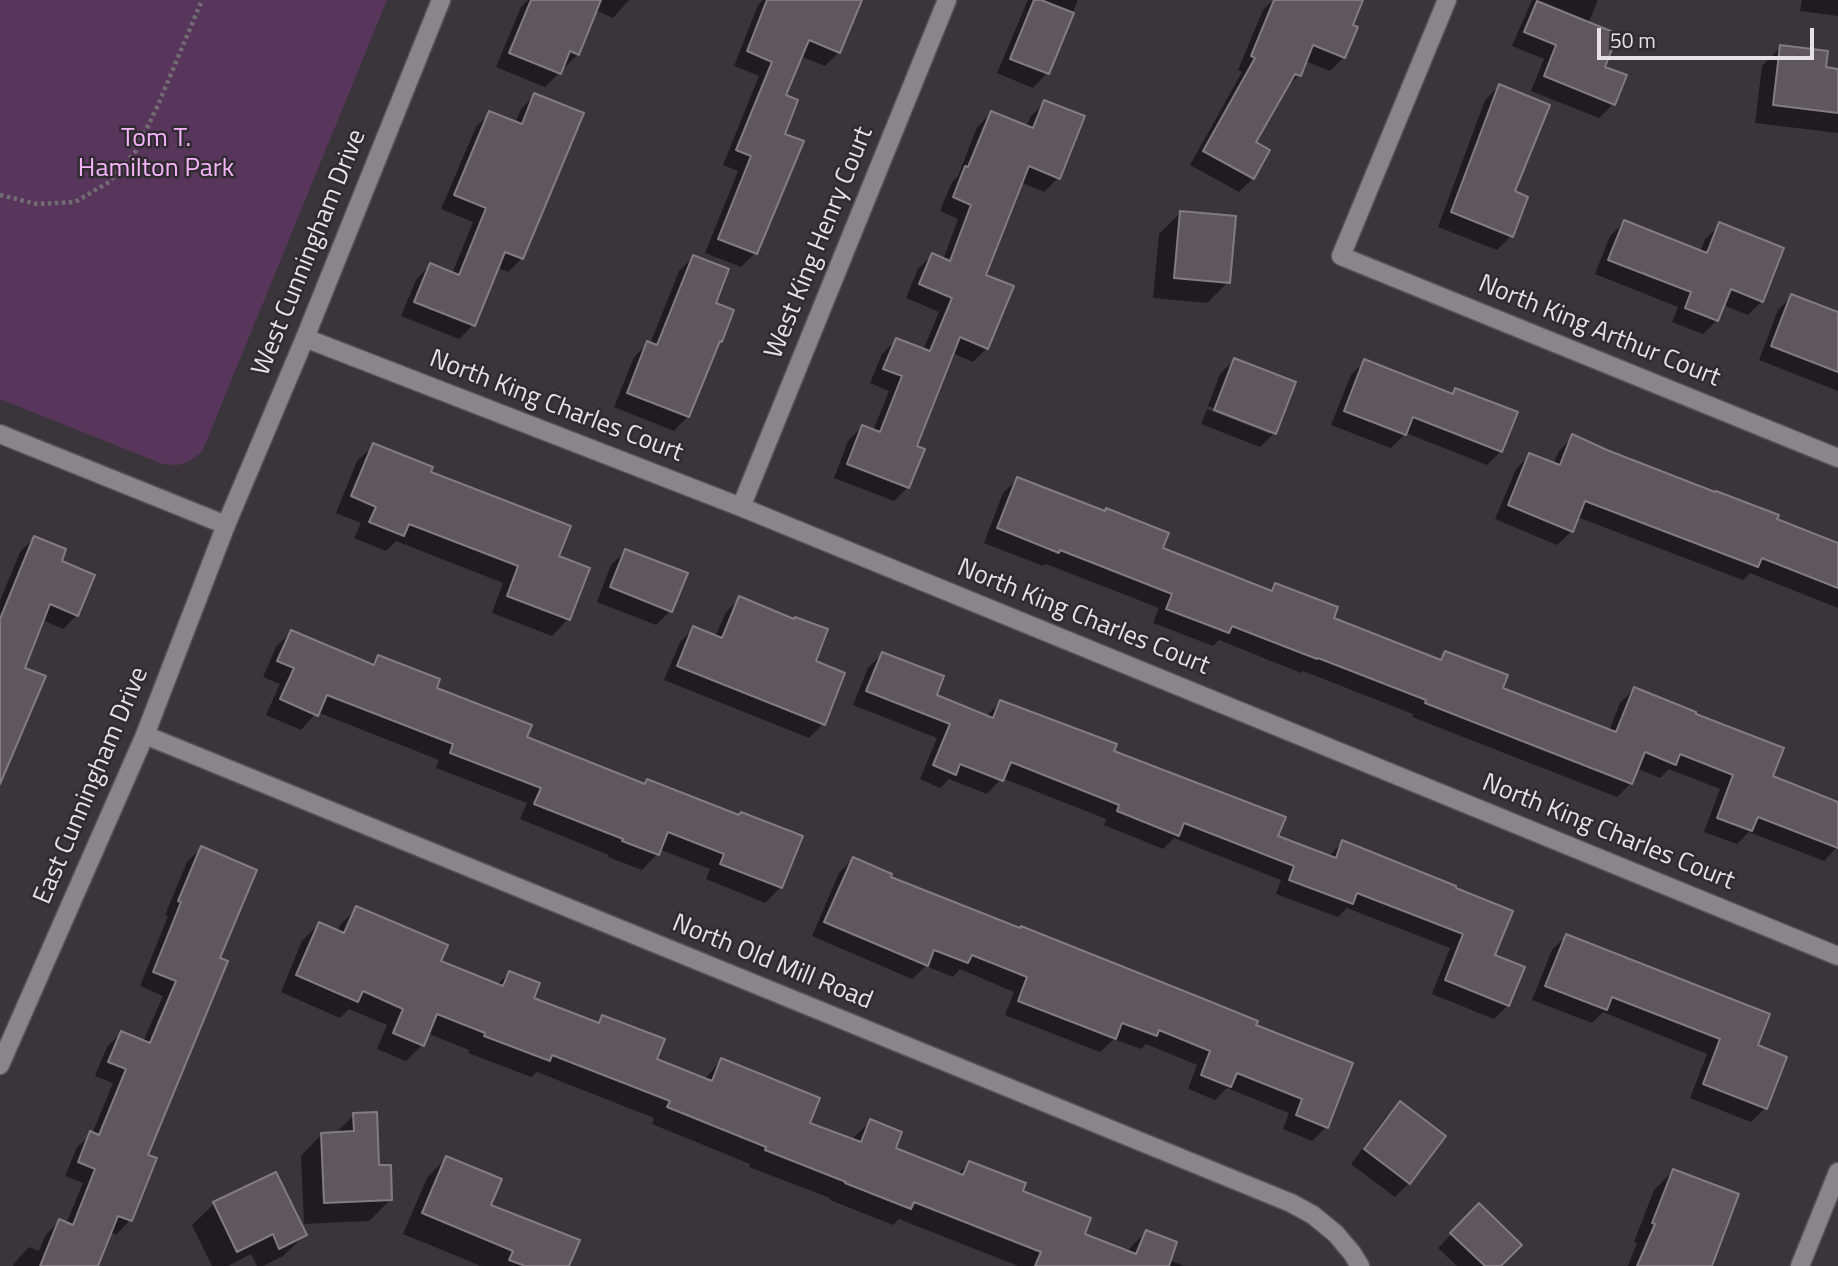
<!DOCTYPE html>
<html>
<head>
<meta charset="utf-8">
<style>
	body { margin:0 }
	#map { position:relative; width:1838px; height:1266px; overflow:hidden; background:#3a353a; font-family:"Titillium Web",sans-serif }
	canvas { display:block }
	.scale { position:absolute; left:1597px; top:28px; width:217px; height:32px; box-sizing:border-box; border:4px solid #e5e1e5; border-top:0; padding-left:9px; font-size:21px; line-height:24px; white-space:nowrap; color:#e5e1e5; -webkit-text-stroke:5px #302b30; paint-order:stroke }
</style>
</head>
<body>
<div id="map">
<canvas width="1838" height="1266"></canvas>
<div class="scale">50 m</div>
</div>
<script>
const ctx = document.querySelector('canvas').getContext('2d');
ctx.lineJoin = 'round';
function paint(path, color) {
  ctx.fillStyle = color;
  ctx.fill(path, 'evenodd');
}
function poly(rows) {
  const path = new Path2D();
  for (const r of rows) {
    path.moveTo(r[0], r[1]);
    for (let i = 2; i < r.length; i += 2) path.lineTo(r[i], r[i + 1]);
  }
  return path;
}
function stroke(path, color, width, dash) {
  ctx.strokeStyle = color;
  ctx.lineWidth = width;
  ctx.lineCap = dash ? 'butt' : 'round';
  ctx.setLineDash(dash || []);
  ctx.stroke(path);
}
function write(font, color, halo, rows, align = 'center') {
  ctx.font = font + ' "Titillium Web",sans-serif';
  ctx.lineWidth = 5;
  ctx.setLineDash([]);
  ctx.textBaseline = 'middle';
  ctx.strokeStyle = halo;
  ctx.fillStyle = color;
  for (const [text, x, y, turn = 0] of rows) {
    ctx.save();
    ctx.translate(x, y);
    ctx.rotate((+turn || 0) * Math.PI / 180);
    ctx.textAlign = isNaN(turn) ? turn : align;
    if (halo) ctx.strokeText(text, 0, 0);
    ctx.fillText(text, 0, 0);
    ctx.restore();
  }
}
paint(poly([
	[0,0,387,0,202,452,189,461,178,465,163,464,0,399]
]), '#58365b');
paint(poly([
	[528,0,629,0,613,18,595,10,578,54,564,68,562,67,559,73,545,87,496,67,521,7],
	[763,0,860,0,839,52,825,66,800,56,784,96,783,135,755,253,741,267,705,253,738,171,723,165,759,76,734,66,758,5],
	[1028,0,1078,0,1047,73,1033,88,997,73],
	[1273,0,1361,0,1351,26,1344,57,1330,71,1305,61,1299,75,1285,89,1254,143,1253,178,1239,192,1190,165,1242,72,1238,70,1263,10],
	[1532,0,1598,0,1588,24,1613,104,1599,118,1531,91,1544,59,1512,46],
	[1802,0,1838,0,1838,16,1800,11],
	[1781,47,1824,69,1838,71,1838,133,1755,123,1762,66],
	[1499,86,1512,192,1511,236,1497,250,1438,227,1485,100],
	[535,95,522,258,508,272,498,268,473,325,459,339,401,316,416,280,430,265,452,274,473,222,441,209,476,127,490,113,515,123,521,109],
	[1045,102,1058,178,1044,192,1020,182,983,276,987,348,973,362,952,353,914,447,908,487,894,501,834,478,848,441,862,427,873,431,889,391,870,383,882,354,896,340,923,350,939,312,906,298,918,269,932,255,943,260,958,219,940,211,952,182,958,176,977,127,991,113,1026,127,1031,116],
	[1180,213,1228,282,1207,303,1153,298,1159,234],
	[1624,222,1700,252,1705,239,1720,225,1762,301,1748,315,1723,305,1717,320,1703,334,1672,322,1678,307,1595,274,1610,236],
	[693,257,713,304,721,341,716,346,688,416,674,431,614,407,634,357,648,343,650,344,679,271],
	[1792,296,1838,314,1838,391,1759,360,1778,310],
	[1234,360,1274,433,1260,447,1201,424,1207,409,1270,434,1270,430,1208,406,1220,374],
	[1365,361,1451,395,1456,390,1501,451,1487,465,1406,433,1391,448,1331,425,1351,375],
	[1573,437,1838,544,1838,608,1750,573,1743,580,1577,517,1572,531,1557,545,1495,519,1516,469,1530,455,1553,464,1559,451],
	[374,445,429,473,557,557,568,619,552,636,492,613,503,583,396,541,386,551,354,538,361,523,336,513,357,461],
	[1017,479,1160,549,1269,591,1275,585,1331,619,1438,660,1445,653,1501,689,1609,731,1620,703,1634,689,1771,777,1838,804,1838,846,1824,861,1749,832,1737,844,1704,832,1720,789,1669,769,1660,778,1636,768,1631,783,1617,797,1412,717,1413,714,1303,671,1301,673,1219,640,1213,646,1153,623,1159,608,1046,564,1043,566,984,543,1003,493],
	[34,538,59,562,77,615,63,629,42,620,23,669,0,777,0,601,20,552],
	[625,551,670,611,656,625,597,602,611,565],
	[740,598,814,662,823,724,809,738,664,680,680,642,694,628,715,637,726,612],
	[291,632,370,665,378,657,525,738,643,785,648,781,781,887,765,903,706,879,710,869,659,849,657,854,642,870,608,857,609,855,520,819,527,803,436,768,439,760,317,712,301,730,266,715,280,684,263,677,276,647],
	[882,654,935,696,985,717,1001,702,1112,752,1276,837,1328,857,1343,842,1493,956,1508,1005,1494,1019,1432,994,1450,948,1347,908,1338,917,1276,894,1281,880,1174,838,1163,849,1104,825,1106,819,1002,778,987,794,949,779,940,788,920,779,937,738,853,705,868,668],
	[201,848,218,959,146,1156,155,1159,130,1220,116,1235,110,1232,96,1266,13,1266,15,1262,29,1247,39,1251,45,1236,59,1221,66,1224,83,1183,65,1176,77,1147,92,1134,113,1083,95,1076,107,1047,121,1033,143,1042,163,996,140,986,168,916,165,915,187,862],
	[853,859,888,878,1254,1026,1326,1127,1312,1141,1283,1129,1289,1113,1227,1088,1215,1100,1188,1089,1197,1065,1146,1044,1141,1049,1114,1039,1100,1052,1005,1015,1014,992,960,969,953,977,926,966,912,979,812,936,839,873],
	[357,908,439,962,497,985,509,973,532,999,596,1023,603,1017,655,1060,704,1080,721,1060,808,1124,853,1141,854,1137,871,1121,894,1149,958,1174,969,1163,1021,1192,1083,1235,1128,1253,1129,1249,1146,1232,1169,1260,1185,1266,1018,1266,899,1219,893,1225,830,1200,830,1198,749,1167,750,1164,652,1124,654,1118,537,1072,531,1077,468,1053,469,1050,427,1033,422,1045,406,1061,377,1049,387,1025,349,1009,340,1018,281,992,302,941,319,924,337,932,340,925],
	[1566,936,1755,1046,1765,1108,1751,1122,1690,1098,1707,1054,1603,1012,1592,1023,1532,1000,1552,950],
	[1400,1103,1444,1137,1409,1183,1395,1197,1351,1164,1386,1117],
	[354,1115,390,1200,369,1221,304,1224,301,1156,322,1134,335,1134],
	[446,1158,488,1206,568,1266,481,1266,403,1234,427,1178],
	[1673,1171,1709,1266,1628,1266,1637,1243,1634,1242,1654,1190],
	[275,1174,305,1235,283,1256,263,1266,257,1266,251,1254,228,1266,212,1266,192,1225,214,1204],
	[1479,1206,1499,1266,1457,1266,1438,1248]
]), '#0007');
const building = poly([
	[531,0,601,0,579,55,570,51,561,74,509,53,531,0],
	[767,0,862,0,840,53,809,40,786,95,798,100,785,134,804,141,757,254,718,239,751,156,736,150,772,62,747,51,767,0],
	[1034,0,1041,0,1074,13,1049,74,1010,59,1034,0],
	[1274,0,1363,0,1353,25,1358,27,1345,58,1313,45,1301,76,1295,74,1256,142,1270,150,1254,179,1203,151,1255,58,1251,56,1274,0],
	[1537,1,1618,34,1605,67,1627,75,1615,105,1544,76,1556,45,1524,32,1537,1],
	[1780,45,1828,51,1826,67,1838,69,1838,113,1773,105,1780,45],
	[1499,84,1550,105,1515,191,1528,197,1513,237,1451,212,1499,84],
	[534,93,584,113,523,259,505,252,475,326,414,302,430,263,459,275,486,208,454,195,489,111,522,124,534,93],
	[1044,100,1085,116,1060,179,1029,166,986,275,1014,286,988,349,960,337,917,446,925,449,909,488,847,464,862,425,880,432,902,376,883,369,896,338,930,351,952,298,919,284,932,253,950,261,971,205,953,197,965,166,968,167,991,111,1033,128,1044,100],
	[1180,211,1236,216,1230,283,1174,278,1180,211],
	[1624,220,1707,253,1719,222,1784,248,1763,302,1731,289,1718,321,1685,308,1691,292,1608,260,1624,220],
	[693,255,729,269,716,303,734,310,722,342,720,341,689,417,627,393,647,341,657,345,693,255],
	[1791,294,1838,312,1838,372,1771,346,1791,294],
	[1234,358,1296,382,1276,434,1214,410,1234,358],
	[1364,359,1453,394,1455,388,1518,412,1502,452,1413,417,1406,435,1344,411,1364,359],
	[1572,434,1607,450,1715,492,1716,491,1779,515,1777,519,1838,543,1838,588,1762,558,1758,567,1585,501,1573,532,1508,505,1529,453,1560,465,1572,434],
	[373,443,433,467,431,472,571,526,559,556,590,568,570,620,507,596,518,566,409,524,404,536,369,522,376,507,351,496,373,443],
	[1017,477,1105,511,1106,508,1169,533,1163,548,1272,591,1275,583,1338,607,1334,618,1441,660,1445,651,1508,675,1503,688,1616,732,1634,687,1696,712,1696,714,1784,748,1773,776,1838,802,1838,848,1758,817,1752,831,1717,818,1733,775,1680,754,1676,765,1645,752,1632,784,1425,703,1426,700,1318,658,1317,659,1232,626,1229,633,1166,609,1172,594,1060,550,1059,553,997,528,1017,477],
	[34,536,66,549,62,561,95,575,78,616,50,604,25,668,46,676,0,784,0,619,34,536],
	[625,549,688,573,672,612,610,587,625,549],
	[739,596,794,619,795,617,828,629,816,661,845,673,825,725,677,666,693,626,722,638,739,596],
	[291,630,374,665,378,655,440,679,437,688,532,725,527,737,645,784,647,779,739,815,741,812,803,836,782,888,720,864,724,854,668,832,659,855,622,841,623,839,534,804,541,788,450,753,453,744,327,695,318,716,280,699,294,668,277,661,291,630],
	[882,652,944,676,937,695,993,718,1000,700,1117,744,1114,751,1286,817,1278,836,1336,858,1342,840,1456,886,1456,888,1513,911,1495,955,1525,967,1509,1006,1445,980,1463,934,1357,893,1353,904,1289,880,1294,866,1184,823,1179,836,1117,811,1119,805,1011,762,1003,781,960,764,956,775,933,765,950,724,866,691,882,652],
	[201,846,257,870,220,958,228,961,148,1155,157,1158,132,1221,118,1216,98,1266,40,1266,59,1219,73,1225,95,1169,78,1162,90,1131,99,1135,126,1069,108,1062,121,1031,150,1043,176,981,153,972,181,902,178,901,201,846],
	[853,857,892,874,891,877,1020,928,1021,926,1209,1001,1258,1021,1256,1025,1353,1063,1328,1128,1296,1115,1302,1099,1237,1073,1231,1087,1201,1075,1210,1051,1159,1030,1157,1036,1122,1023,1116,1039,1018,1001,1027,977,972,955,968,963,934,950,928,966,824,922,853,857],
	[356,906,448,945,441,961,503,986,509,971,540,983,534,998,599,1023,602,1015,665,1039,657,1059,712,1081,721,1058,820,1098,810,1123,861,1142,870,1119,902,1132,896,1148,963,1175,969,1161,1026,1183,1023,1191,1091,1218,1085,1234,1136,1254,1146,1230,1177,1242,1169,1266,1035,1266,1041,1252,914,1202,911,1209,845,1183,846,1182,765,1150,766,1147,667,1107,670,1101,552,1055,550,1061,484,1036,485,1033,437,1014,424,1046,393,1033,403,1009,363,991,358,1002,296,975,319,922,344,933,356,906],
	[1566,934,1770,1014,1758,1045,1787,1057,1767,1109,1703,1084,1720,1039,1612,997,1607,1010,1545,986,1566,934],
	[1400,1101,1446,1136,1410,1184,1364,1149,1400,1101],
	[377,1112,379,1165,391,1165,392,1200,324,1203,321,1133,354,1131,353,1113,377,1112],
	[446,1156,502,1179,491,1205,580,1240,569,1266,525,1266,509,1260,513,1251,422,1213,446,1156],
	[1673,1169,1739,1194,1712,1266,1637,1266,1655,1224,1652,1223,1673,1169],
	[276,1172,307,1235,279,1249,273,1234,237,1252,213,1202,276,1172],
	[1479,1203,1522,1245,1501,1266,1485,1266,1450,1233,1479,1203]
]);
paint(building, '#5e585e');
stroke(building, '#827c82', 2);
const street = poly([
	[1447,0,1341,256,1838,458],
	[305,338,741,507,1838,956],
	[0,434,226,525],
	[741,507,947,0],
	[145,735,1291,1203,1313,1215,1336,1234,1352,1253,1360,1266],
	[1800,1266,1838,1172]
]);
const secondary = poly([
	[0,1065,145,735,226,525,305,338,441,0]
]);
stroke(street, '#585359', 21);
stroke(secondary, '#585359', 21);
stroke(poly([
	[0,195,37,204,75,202,109,182,136,151,158,105,202,0]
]), '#716c71', 4.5, [3.5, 3.5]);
stroke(street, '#8a848b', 18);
stroke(secondary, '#8a848b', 18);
write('26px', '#f5b4fa', '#302b30', [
	["Tom T.",156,140],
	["Hamilton Park",156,170]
]);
write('26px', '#e5e1e5', '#302b30', [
	["West King Henry Court",820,243,-68],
	["West Cunningham Drive",310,253,-68],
	["North King Arthur Court",1599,332,22],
	["North King Charles Court",556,407,21],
	["North King Charles Court",1083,618,22],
	["East Cunningham Drive",92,786,-67],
	["North King Charles Court",1608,833,22],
	["North Old Mill Road",772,963,22]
]);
</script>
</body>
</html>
